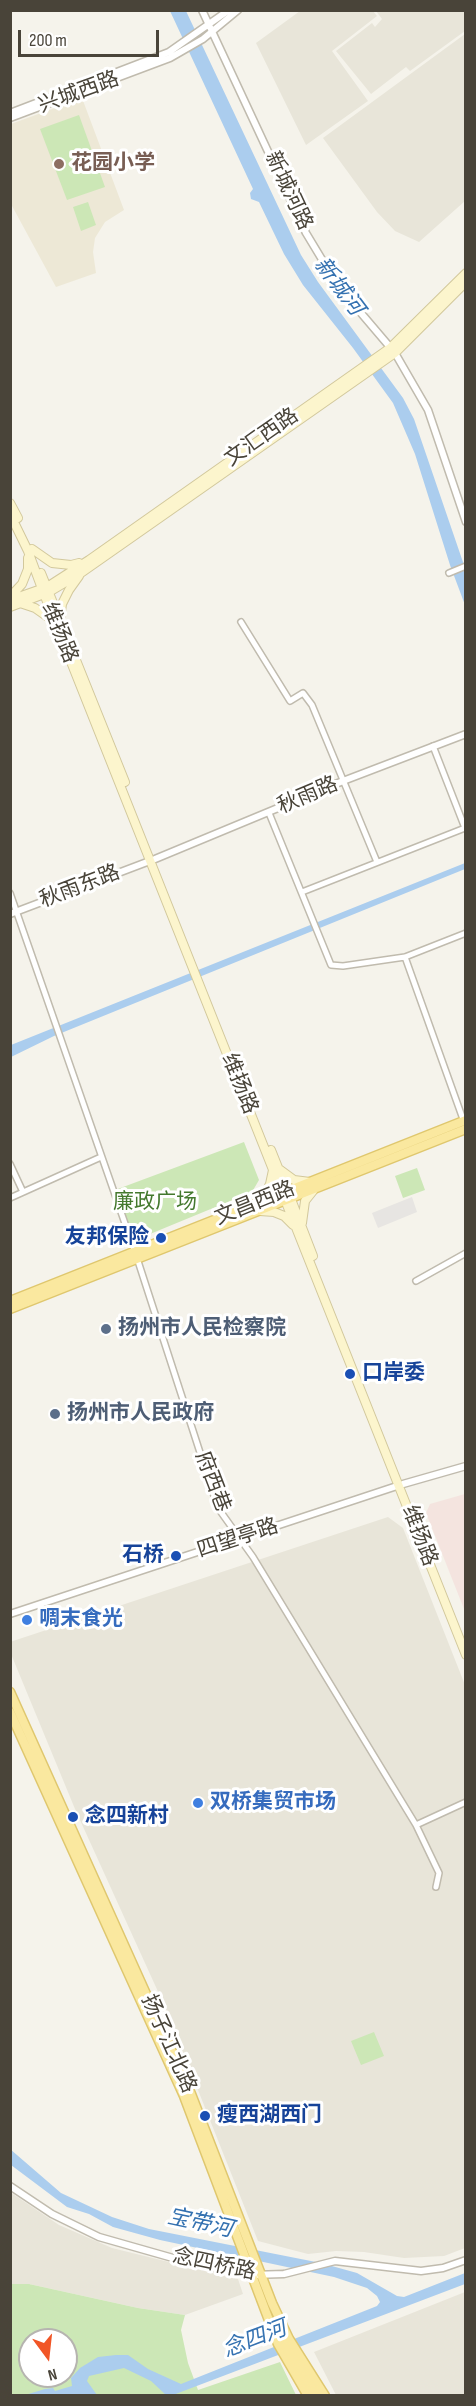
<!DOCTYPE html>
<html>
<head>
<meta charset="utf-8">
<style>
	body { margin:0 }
	#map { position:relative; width:476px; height:2406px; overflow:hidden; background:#f5f3eb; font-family:"Sofia Sans Condensed",sans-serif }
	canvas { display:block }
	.frame { position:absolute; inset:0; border:12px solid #494439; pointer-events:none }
	.north { position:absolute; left:18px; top:2328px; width:60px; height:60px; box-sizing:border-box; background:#fff; border:2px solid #b6b4b0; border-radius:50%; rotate:165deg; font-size:16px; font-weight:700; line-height:24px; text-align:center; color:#494439 }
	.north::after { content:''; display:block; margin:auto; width:21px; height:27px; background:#f15626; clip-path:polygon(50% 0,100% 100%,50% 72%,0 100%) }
	.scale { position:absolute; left:18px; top:30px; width:141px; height:27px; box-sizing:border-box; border:3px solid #494439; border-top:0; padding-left:8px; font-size:18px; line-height:21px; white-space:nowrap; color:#494439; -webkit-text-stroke:4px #fff; paint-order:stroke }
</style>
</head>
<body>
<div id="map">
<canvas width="476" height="2406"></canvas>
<div class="frame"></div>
<div class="north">N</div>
<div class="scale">200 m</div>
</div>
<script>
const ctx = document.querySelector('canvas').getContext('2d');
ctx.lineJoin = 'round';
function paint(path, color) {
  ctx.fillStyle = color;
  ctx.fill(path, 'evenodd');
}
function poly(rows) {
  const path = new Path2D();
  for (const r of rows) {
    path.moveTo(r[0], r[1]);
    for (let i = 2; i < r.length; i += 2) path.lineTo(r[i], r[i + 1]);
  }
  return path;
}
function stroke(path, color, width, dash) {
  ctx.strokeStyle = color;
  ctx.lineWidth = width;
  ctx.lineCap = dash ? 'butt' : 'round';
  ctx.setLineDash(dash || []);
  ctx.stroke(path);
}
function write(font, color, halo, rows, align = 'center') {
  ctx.font = font + ' "Sofia Sans Condensed","Noto Sans SC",sans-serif';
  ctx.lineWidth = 6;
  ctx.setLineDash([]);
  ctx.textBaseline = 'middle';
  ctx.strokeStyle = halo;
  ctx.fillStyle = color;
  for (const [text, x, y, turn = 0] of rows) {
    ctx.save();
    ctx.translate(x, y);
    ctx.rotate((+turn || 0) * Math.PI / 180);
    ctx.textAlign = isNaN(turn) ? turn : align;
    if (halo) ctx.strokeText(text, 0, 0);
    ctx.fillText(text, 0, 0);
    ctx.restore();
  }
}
paint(poly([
	[300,11,373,11,377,16,332,51,368,101,306,145,256,43],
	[376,11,465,11,465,31,410,71,406,67,371,94,336,51,372,23,375,27,382,19],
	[465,34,465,201,419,242,395,231,377,212,323,138],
	[388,1517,403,1528,465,1685,465,2248,444,2256,404,2258,364,2252,336,2251,308,2254,258,2241,165,2007,75,1809,11,1654,10,1642],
	[10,2192,59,2225,112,2248,238,2279,243,2294,185,2315,138,2308,29,2284,11,2284],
	[465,2292,465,2395,336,2395,314,2352]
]), '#e8e5d9');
paint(poly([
	[82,98,124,210,105,222,95,238,93,252,96,273,56,287,11,204,11,124]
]), '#ede8d6');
paint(poly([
	[465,1494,466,1608,464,1609,426,1513,430,1504]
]), '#f4e4df');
paint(poly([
	[79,115,105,187,67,200,40,129],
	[88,202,96,225,81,231,73,207],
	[244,1142,259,1180,252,1192,133,1241,115,1190],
	[417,1168,425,1190,403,1198,395,1176],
	[374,2032,384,2056,361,2065,351,2041],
	[11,2284,29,2284,138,2308,185,2315,181,2330,188,2363,198,2390,280,2362,296,2395,11,2396],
	[30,2340,66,2340,66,2376,30,2376]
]), '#cce7b6');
paint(poly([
	[412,1197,417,1212,378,1228,372,1213]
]), '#e7e5e2');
paint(poly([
	[170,11,186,11,301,255,318,282,403,398,414,419,465,568,465,605,450,565,415,454,393,403,353,348,303,285,284,254,259,202,251,199,250,193,253,189],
	[465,863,465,869,54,1036,11,1057,11,1045],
	[10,2149,61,2193,112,2217,149,2229,321,2263,357,2273,397,2296,404,2297,465,2273,465,2284,173,2395,166,2395,151,2381,124,2368,89,2376,87,2381,97,2395,25,2395,45,2389,53,2388,55,2391,72,2386,71,2378,80,2368,98,2357,116,2355,128,2355,148,2369,181,2384,377,2306,380,2302,377,2296,367,2288,334,2277,160,2240,113,2227,89,2214,67,2207,11,2165]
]), '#abcdee');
const minor = poly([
	[449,573,466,566],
	[241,622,290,701,303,693,312,705,377,862],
	[433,746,465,828],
	[269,813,331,965,343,966,405,957,466,933],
	[302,892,465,828],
	[10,893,137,1258,218,1508,253,1557,416,1825],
	[405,957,464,1122],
	[10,1164,23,1192],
	[10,1198,101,1157],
	[416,1281,466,1253],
	[436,1887,439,1873,416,1825,466,1802]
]);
const tertiary = poly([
	[202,10,306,233,338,286,395,353,428,410,466,522],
	[10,113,169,52,229,10],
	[10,118,170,58,203,39,238,10],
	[10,914,155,859,343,781,466,734],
	[10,1614,403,1484,466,1466],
	[10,2186,52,2214,99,2237,194,2264,252,2275,284,2274,335,2261,421,2271,443,2268,466,2260]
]);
const secondary = poly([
	[10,503,18,518],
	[10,514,28,551,44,594,466,1655],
	[32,549,52,563,71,565,79,563],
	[41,573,125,782],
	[10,597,22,584,28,569,28,558],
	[10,600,47,587,89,560,390,348,466,273],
	[20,603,35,608,52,620],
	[10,607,49,592,81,573,395,353,466,282],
	[60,619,62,604,69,590,79,576],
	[271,1150,283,1180],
	[279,1169,294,1180,310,1182],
	[289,1194,313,1256],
	[261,1202,270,1184,273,1170],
	[260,1211,274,1212,284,1216,293,1225],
	[302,1223,305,1201,313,1191]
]);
const primary = poly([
	[10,1301,466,1120],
	[10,1309,466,1129],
	[10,1692,191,2094,272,2303,289,2339,325,2396],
	[10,1712,184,2096,278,2344,308,2396],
	[280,2338,317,2396]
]);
stroke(minor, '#c0bbae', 8);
stroke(tertiary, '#c0bbae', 9);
stroke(secondary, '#d2c89c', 10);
stroke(primary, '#dfc76e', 11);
stroke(minor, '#fff', 5);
stroke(tertiary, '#fff', 6);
stroke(secondary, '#fcf5cd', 8);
stroke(primary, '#fae89f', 8);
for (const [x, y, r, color] of [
	[59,164,6,"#8d6e63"],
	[161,1238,6,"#1a4fb4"],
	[106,1329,6,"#5c6f8a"],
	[350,1374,6,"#1a4fb4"],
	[55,1414,6,"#5c6f8a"],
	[176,1556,6,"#1a4fb4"],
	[27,1620,6,"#3f7fe0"],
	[198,1803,6,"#3f7fe0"],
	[73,1817,6,"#1a4fb4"],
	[205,2116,6,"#1a4fb4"]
]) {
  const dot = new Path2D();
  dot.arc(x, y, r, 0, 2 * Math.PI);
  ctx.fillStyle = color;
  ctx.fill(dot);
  stroke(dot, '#fff', 2);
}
write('21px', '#494439', '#fff', [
	["兴城西路",79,93,-20],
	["新城河路",288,191,65],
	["文汇西路",262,438,-35],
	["维扬路",59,633,68],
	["秋雨路",308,796,-23],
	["秋雨东路",80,887,-21],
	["维扬路",239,1084,68],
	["文昌西路",255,1204,-22],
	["府西巷",212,1482,69],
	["维扬路",419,1536,69],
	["四望亭路",238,1539,-18],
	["扬子江北路",168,2044,66],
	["念四桥路",214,2265,12]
]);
write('bold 21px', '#785e54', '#fff', [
	["花园小学",71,164]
], 'left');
write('21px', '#44792e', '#fff', [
	["廉政广场",155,1203]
]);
write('bold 21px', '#164399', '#fff', [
	["友邦保险",149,1238,"right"],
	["口岸委",362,1374],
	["石桥",164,1556,"right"],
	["念四新村",85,1817],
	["瘦西湖西门",217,2116]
], 'left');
write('bold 21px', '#4e5e75', '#fff', [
	["扬州市人民检察院",118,1329],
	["扬州市人民政府",67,1414]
], 'left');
write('bold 21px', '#366cbe', '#fff', [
	["啁末食光",39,1620],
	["双桥集贸市场",210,1803]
], 'left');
write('italic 22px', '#3572b1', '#fff', [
	["新城河",338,287,53],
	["宝带河",200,2224,12],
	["念四河",255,2340,-21]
]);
</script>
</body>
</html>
